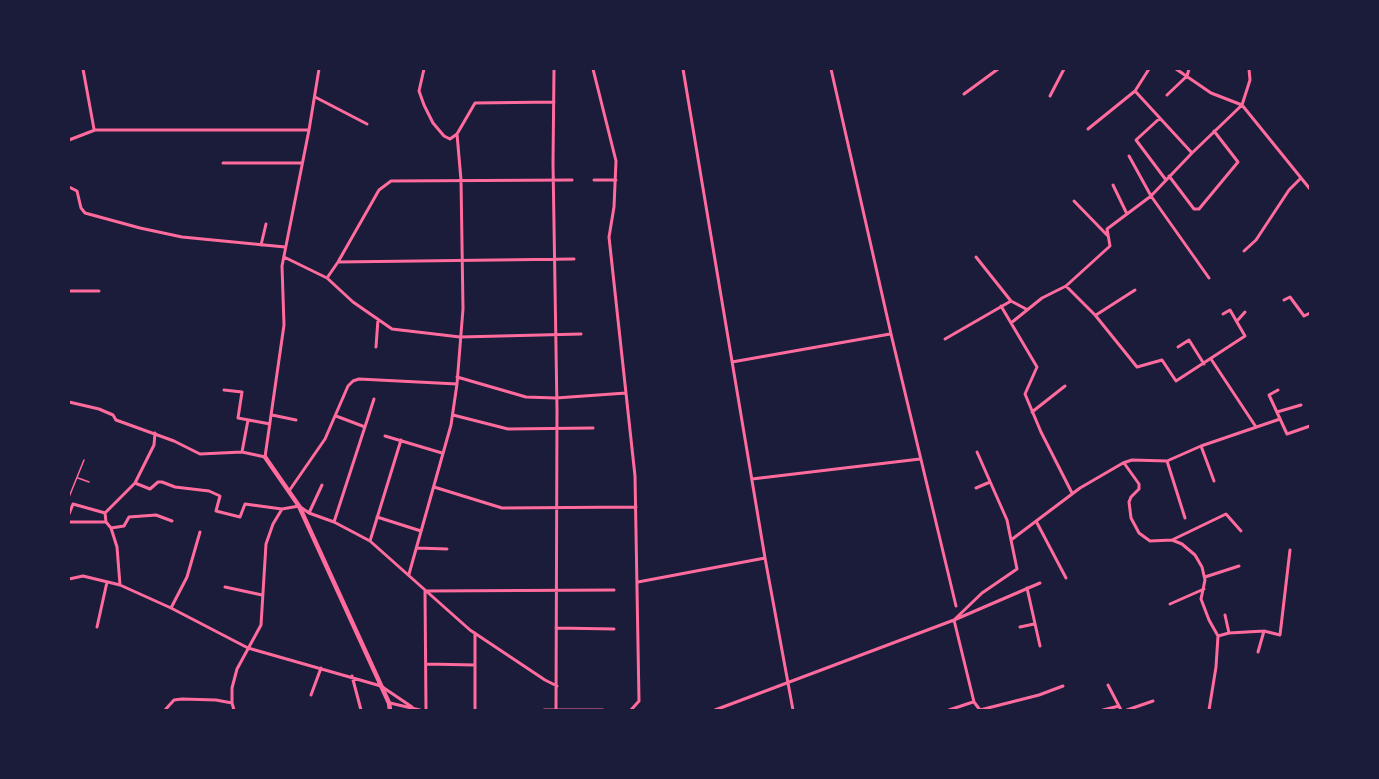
<!DOCTYPE html>
<html>
<head>
<meta charset="utf-8">
<style>
	body { margin:0 }
	#map { position:relative; width:1379px; height:779px; overflow:hidden; background:#1b1b3a; font-family:Signika,sans-serif }
	canvas { display:block }
	.frame { position:absolute; inset:0; border:70px solid #1b1b3a; pointer-events:none }
</style>
</head>
<body>
<div id="map">
<canvas width="1379" height="779"></canvas>
<div class="frame"></div>
</div>
<script>
const ctx = document.querySelector('canvas').getContext('2d');
ctx.lineJoin = 'round';
function poly(rows) {
  const path = new Path2D();
  for (const r of rows) {
    path.moveTo(r[0], r[1]);
    for (let i = 2; i < r.length; i += 2) path.lineTo(r[i], r[i + 1]);
  }
  return path;
}
function stroke(path, color, width, dash) {
  ctx.strokeStyle = color;
  ctx.lineWidth = width;
  ctx.lineCap = dash ? 'butt' : 'round';
  ctx.setLineDash(dash || []);
  ctx.stroke(path);
}
stroke(poly([
	[78,478,89,482],
	[69,497,84,460]
]), '#ff6b9d', 1.5);
stroke(poly([
	[83,69,94,129],
	[424,69,419,91,424,105,433,123,444,136,450,139,457,134],
	[554,69,553,163,557,410,556,710],
	[593,69,616,161,614,207,609,237,635,476,639,701,631,710],
	[683,69,765,558,793,710],
	[831,69,891,334,956,606],
	[1176,69,1211,93,1242,105,1310,189],
	[1135,91,1192,153],
	[964,94,998,69],
	[1167,95,1187,76,1189,69],
	[1050,96,1064,69],
	[315,97,367,124],
	[1160,118,1136,140,1166,180],
	[1088,129,1135,91,1149,69],
	[69,140,95,130,309,130],
	[1129,156,1151,196,1209,278],
	[223,163,302,163],
	[1169,176,1194,209,1199,209,1238,162,1214,131],
	[594,180,616,180],
	[1113,185,1127,214],
	[69,187,77,191,81,208,85,213,140,228,182,237,285,247],
	[1074,201,1107,235],
	[261,245,266,224],
	[1244,251,1256,240,1289,190,1301,178],
	[284,257,327,278,353,302,392,329,460,337,581,334],
	[976,257,1011,301,1026,309],
	[338,262,574,259],
	[327,278,338,262,379,190,391,181,572,180],
	[1066,286,1095,315,1137,367,1162,360,1176,381,1245,336,1230,310,1223,314],
	[69,291,99,291],
	[1284,300,1290,297,1304,316,1310,313],
	[1001,306,1037,367,1025,394,1041,432,1072,493],
	[1096,315,1135,290],
	[1237,321,1245,312],
	[1011,323,1042,298,1066,286,1110,246,1107,229,1151,196,1192,153,1242,105,1250,80,1249,69],
	[945,339,1011,301],
	[376,347,378,319],
	[1178,347,1189,340,1204,364],
	[1211,359,1256,427],
	[732,362,890,334],
	[457,377,526,397,556,398,626,393],
	[224,390,242,392,238,418,270,424],
	[1278,390,1269,395,1287,434,1310,426],
	[69,402,99,409,113,415,116,420,174,441,200,454,242,452,265,457,284,325,282,266,309,130,319,69],
	[1032,412,1065,386],
	[1277,412,1301,405],
	[272,415,296,420],
	[453,415,508,429,593,428],
	[336,416,365,427],
	[385,436,442,453],
	[1201,446,1214,481],
	[242,452,248,420],
	[977,452,1007,520,1011,540],
	[1167,461,1185,518],
	[1124,463,1139,484,1139,489,1131,497,1129,502,1131,518,1139,533,1150,541,1172,540,1182,544,1195,555,1202,567,1205,580,1201,599,1209,620,1218,636,1216,667,1209,710],
	[752,479,920,459],
	[135,483,150,489,158,482,162,482,175,487,209,491,220,496,216,511,240,517,245,504,282,509,299,506,309,513,334,522,370,541,470,630,545,680,557,686],
	[434,487,502,508,636,507],
	[976,488,990,482],
	[289,491,325,439,348,386,353,381,359,379,457,384],
	[105,513,135,483,154,445,155,433],
	[105,513,106,522,111,528,117,547,120,585],
	[309,513,322,485],
	[69,514,73,504,105,513],
	[377,517,421,531],
	[1036,521,1066,578],
	[69,522,106,522],
	[334,522,374,399],
	[111,528,124,526,129,517,156,515,172,521],
	[1172,540,1226,514,1241,531],
	[370,541,401,440],
	[417,548,447,549],
	[409,574,451,425,457,384,463,309,461,180,457,134,475,103,554,102],
	[1205,577,1239,566],
	[69,579,83,576,120,585,171,608,248,648,381,686,412,707],
	[638,582,765,558],
	[225,587,262,595],
	[1027,588,1040,646],
	[425,591,426,710],
	[427,591,614,590],
	[1170,604,1204,589],
	[171,608,187,577,200,532],
	[1225,615,1229,633],
	[97,627,107,582],
	[1020,627,1034,624],
	[556,628,614,629],
	[475,633,475,710],
	[1218,636,1229,633,1264,631,1280,635,1290,550],
	[1258,652,1264,631],
	[426,664,475,665],
	[352,676,361,710],
	[1108,685,1121,710],
	[311,695,321,668],
	[390,703,420,710],
	[165,710,174,700,182,699,216,700,232,703],
	[234,710,232,703,232,688,237,669,261,625,266,544,273,524,282,509],
	[544,710,603,710],
	[715,710,954,620,982,593,1017,569,1011,540,1080,488,1123,463,1132,460,1167,461,1201,446,1280,419],
	[949,710,973,702],
	[980,710,974,702,954,620,1040,583],
	[980,710,1039,695,1063,686],
	[1103,710,1119,706],
	[1127,710,1153,701]
]), '#ff6b9d', 3);
stroke(poly([
	[265,457,299,506,389,703,390,710]
]), '#ff6b9d', 4.5);
</script>
</body>
</html>
